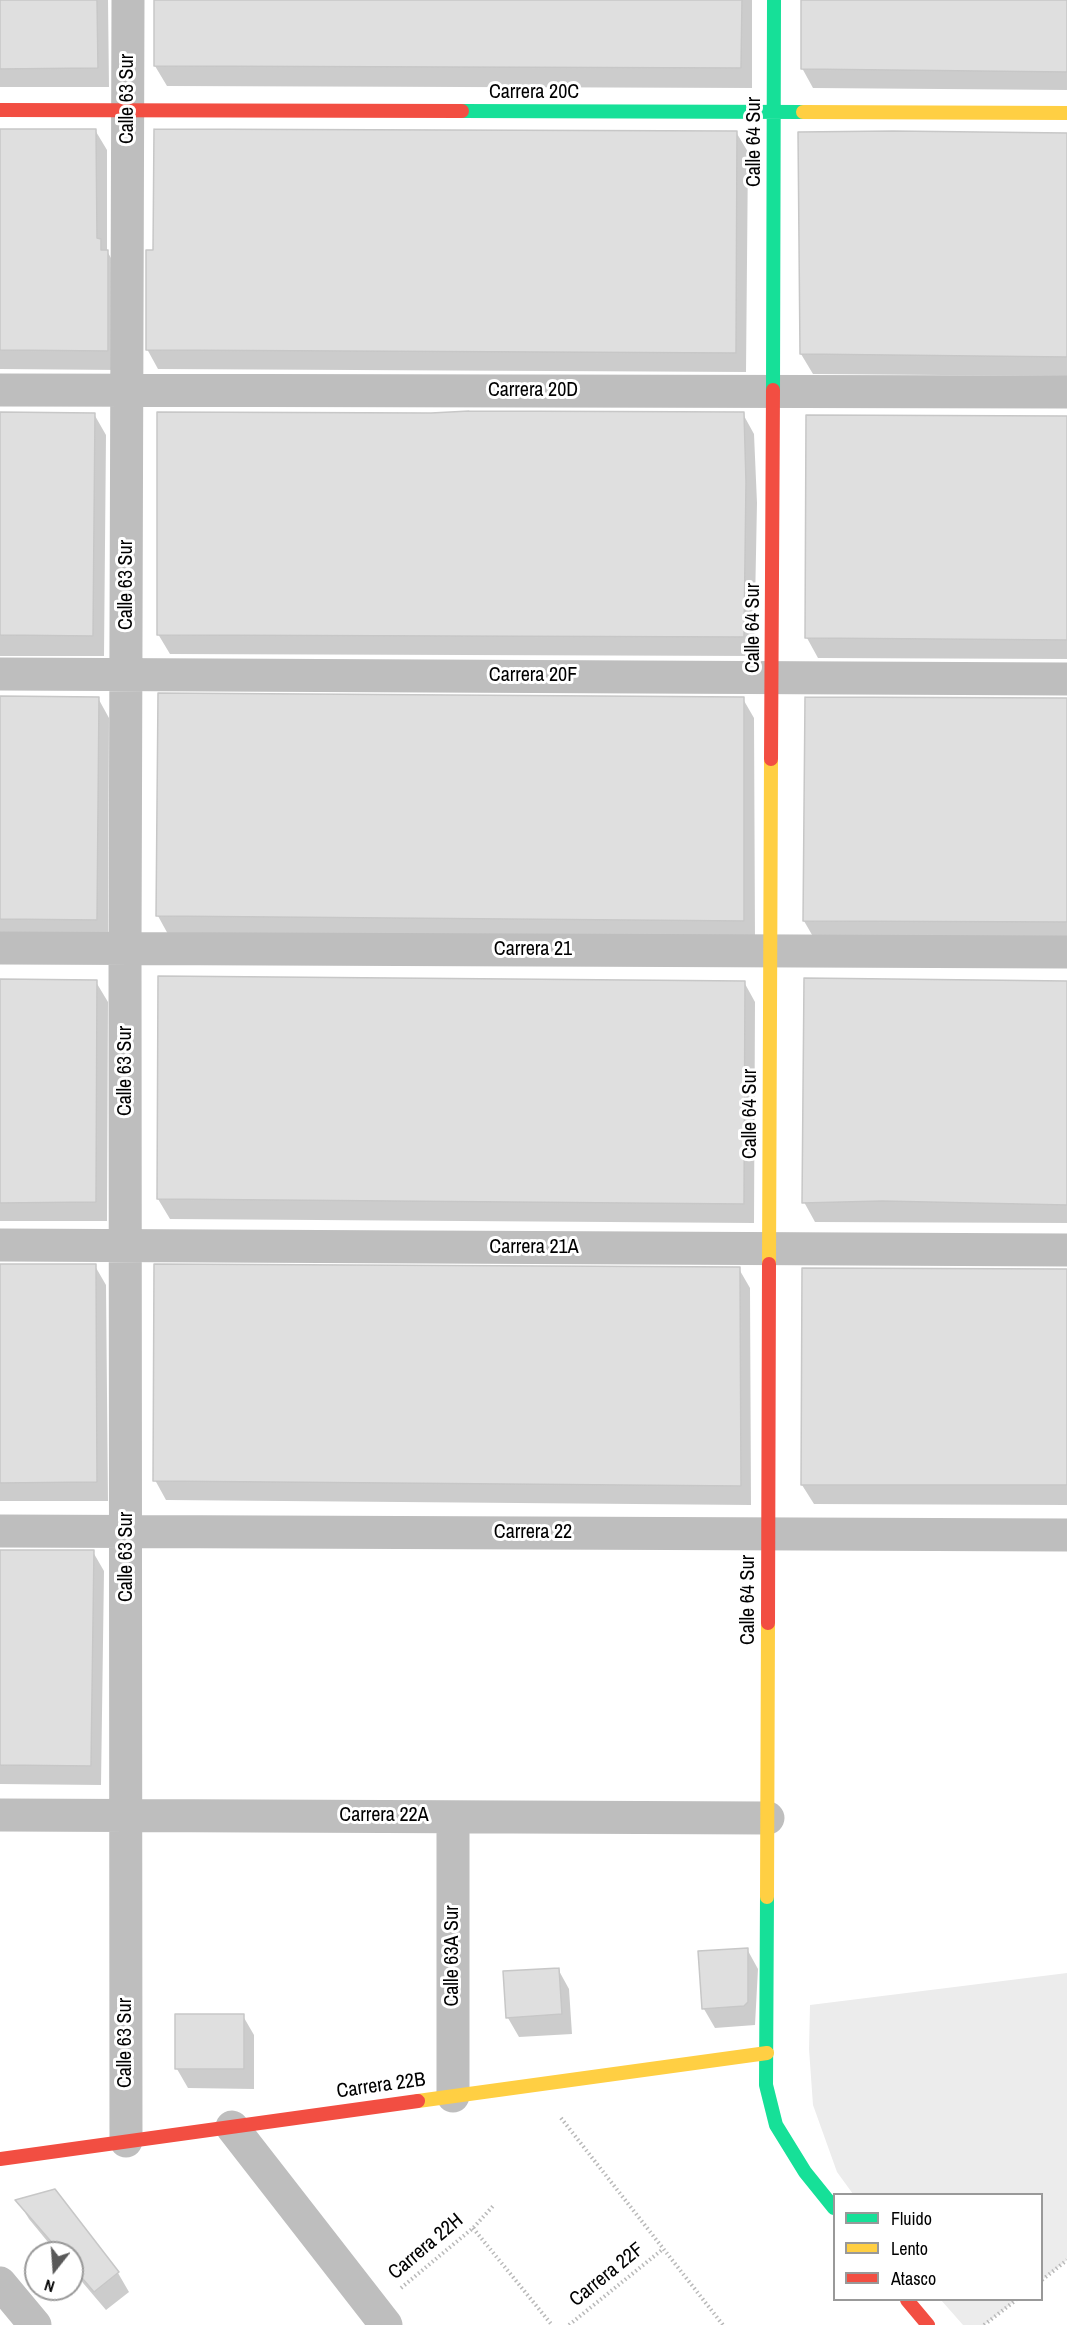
<!DOCTYPE html>
<html>
<head>
<meta charset="utf-8">
<style>
	body { margin:0 }
	#map { position:relative; width:1067px; height:2325px; overflow:hidden; background:#fff; font-family:"Archivo Narrow",sans-serif }
	canvas { display:block }
	.legend { position:absolute; left:833px; top:2193px; width:210px; height:108px; box-sizing:border-box; background:#fff; border:2px solid #999; margin:0; padding:8px 10px; list-style:none; font-size:18px; color:#000 }
	.legend li { display:flex; align-items:center; gap:12px; height:30px }
	.legend b { width:30px; border:2px solid #999 }
	.north { position:absolute; left:24px; top:2241px; width:60px; height:60px; box-sizing:border-box; background:#fff; border:2px solid #999; border-radius:50%; rotate:197deg; font-size:16px; font-weight:700; line-height:24px; text-align:center; color:#000 }
	.north::after { content:''; display:block; margin:auto; width:21px; height:27px; background:#595959; clip-path:polygon(50% 0,100% 100%,50% 72%,0 100%) }
</style>
</head>
<body>
<div id="map">
<canvas width="1067" height="2325"></canvas>
<ul class="legend">
<li><b style="height:8px;background:#16e098"></b>Fluido</li>
<li><b style="height:8px;background:#ffcf43"></b>Lento</li>
<li><b style="height:8px;background:#f24e42"></b>Atasco</li>
</ul>
<div class="north">N</div>
</div>
<script>
const ctx = document.querySelector('canvas').getContext('2d');
ctx.lineJoin = 'round';
function paint(path, color) {
  ctx.fillStyle = color;
  ctx.fill(path, 'evenodd');
}
function poly(rows) {
  const path = new Path2D();
  for (const r of rows) {
    path.moveTo(r[0], r[1]);
    for (let i = 2; i < r.length; i += 2) path.lineTo(r[i], r[i + 1]);
  }
  return path;
}
function stroke(path, color, width, dash) {
  ctx.strokeStyle = color;
  ctx.lineWidth = width;
  ctx.lineCap = dash ? 'butt' : 'round';
  ctx.setLineDash(dash || []);
  ctx.stroke(path);
}
function write(font, color, halo, rows, align = 'center') {
  ctx.font = font + ' "Archivo Narrow",sans-serif';
  ctx.lineWidth = 6;
  ctx.setLineDash([]);
  ctx.textBaseline = 'middle';
  ctx.strokeStyle = halo;
  ctx.fillStyle = color;
  for (const [text, x, y, turn = 0] of rows) {
    ctx.save();
    ctx.translate(x, y);
    ctx.rotate((+turn || 0) * Math.PI / 180);
    ctx.textAlign = isNaN(turn) ? turn : align;
    if (halo) ctx.strokeText(text, 0, 0);
    ctx.fillText(text, 0, 0);
    ctx.restore();
  }
}
paint(poly([
	[1067,1973,1067,2260,1042,2280,1042,2194,853,2194,837,2172,813,2105,809,2049,810,2005],
	[941,2300,1016,2300,984,2325,963,2325]
]), '#ececec');
paint(poly([
	[0,0,108,0,109,87,0,87],
	[155,0,752,0,752,88,167,86,155,66],
	[804,0,1067,0,1067,90,813,88,802,68],
	[0,130,95,130,107,150,107,251,119,272,119,370,0,369],
	[736,132,748,152,746,372,158,369,147,349],
	[800,133,1067,135,1067,376,813,374,801,354],
	[0,413,94,414,106,435,104,656,0,656],
	[743,414,754,434,757,503,754,656,170,654,158,634],
	[1067,418,1067,659,818,658,807,638],
	[0,698,98,698,109,718,108,940,0,939],
	[743,699,754,718,755,940,169,936,158,916],
	[1067,700,1067,942,815,940,804,921],
	[0,981,96,982,108,1002,107,1221,0,1221],
	[744,982,755,1002,754,1223,170,1219,158,1199],
	[1067,982,1067,1223,815,1222,804,1202],
	[0,1265,95,1266,106,1285,108,1501,0,1501],
	[739,1269,750,1288,751,1505,166,1500,155,1480],
	[1067,1270,1067,1505,814,1504,802,1485],
	[0,1551,93,1552,104,1571,101,1785,0,1784],
	[747,1949,758,1969,755,2025,715,2028,704,2009],
	[558,1969,569,1989,572,2034,519,2037,508,2018],
	[243,2016,254,2035,254,2089,188,2088,177,2069],
	[54,2191,118,2273,129,2292,106,2310,72,2270,72,2253,57,2253,29,2219,18,2201]
]), '#0003');
const building = poly([
	[0,0,97,0,98,68,0,69,0,0],
	[154,0,742,0,741,68,154,66,154,0],
	[801,0,1067,0,1067,72,801,69,801,0],
	[0,129,96,129,97,238,101,239,101,250,108,250,108,351,0,350,0,129],
	[154,129,737,131,736,353,146,350,146,250,153,250,154,129],
	[893,131,1067,133,1067,357,800,354,798,132,893,131],
	[469,411,744,412,746,482,744,637,157,635,157,412,431,413,469,411],
	[0,412,95,413,93,636,0,635,0,412],
	[806,415,1067,416,1067,640,805,638,806,415],
	[158,693,744,697,744,921,156,916,158,693],
	[0,696,99,697,97,920,0,919,0,696],
	[805,697,1067,698,1067,922,803,921,805,697],
	[158,976,745,981,744,1204,157,1199,158,976],
	[804,978,1067,981,1067,1205,882,1201,802,1203,804,978],
	[0,979,97,980,96,1202,0,1203,0,979],
	[0,1264,96,1264,97,1482,0,1483,0,1264],
	[154,1264,740,1267,741,1486,153,1481,154,1264],
	[802,1268,1067,1269,1067,1485,801,1485,802,1268],
	[0,1550,94,1550,91,1766,0,1765,0,1550],
	[748,1948,748,2002,744,2006,702,2009,698,1951,748,1948],
	[559,1968,562,2014,506,2018,503,1971,559,1968],
	[175,2014,244,2014,244,2069,175,2069,175,2014],
	[55,2189,119,2272,94,2292,72,2266,72,2253,61,2253,15,2200,55,2189]
]);
paint(building, '#dfdfdf');
stroke(building, '#c7c7c7', 1.5);
stroke(poly([
	[561,2118,723,2325],
	[473,2228,552,2325],
	[1042,2280,1067,2260],
	[401,2288,473,2228,494,2205],
	[569,2325,663,2249],
	[984,2325,1016,2300]
]), '#b9b9b9', 4, [1.5, 3]);
stroke(poly([
	[0,390,1067,392],
	[0,674,1067,679],
	[0,948,1067,952],
	[0,1245,1067,1250],
	[0,1531,1067,1535],
	[0,1815,768,1818],
	[453,2096,453,1817],
	[232,2127,386,2325],
	[126,2141,125,948,128,0],
	[0,2283,35,2325]
]), '#bebebe', 33);
stroke(poly([
	[462,111,803,112],
	[773,390,774,0],
	[767,1897,766,2085,776,2125,805,2172,834,2208]
]), '#16e098', 14);
stroke(poly([
	[803,112,1067,113],
	[769,1264,771,759],
	[767,1897,768,1623],
	[418,2101,767,2053]
]), '#ffcf43', 14);
stroke(poly([
	[0,110,462,111],
	[771,759,773,390],
	[768,1623,769,1264],
	[0,2159,418,2101],
	[907,2300,928,2325]
]), '#f24e42', 14);
write('20px', '#000', '#fff', [
	["Carrera 20C",534,93],
	["Calle 63 Sur",128,99,-90],
	["Calle 64 Sur",755,142,-90],
	["Carrera 20D",533,391],
	["Calle 63 Sur",127,585,-90],
	["Calle 64 Sur",754,628,-90],
	["Carrera 20F",533,676],
	["Carrera 21",533,950],
	["Calle 63 Sur",126,1071,-90],
	["Calle 64 Sur",751,1114,-90],
	["Carrera 21A",534,1248],
	["Carrera 22",533,1533],
	["Calle 63 Sur",127,1557,-90],
	["Calle 64 Sur",749,1600,-90],
	["Carrera 22A",384,1816],
	["Calle 63A Sur",453,1956,-90],
	["Calle 63 Sur",126,2043,-90],
	["Carrera 22B",381,2086,-8],
	["Carrera 22H",426,2247,-40],
	["Carrera 22F",607,2275,-39]
]);
</script>
</body>
</html>
